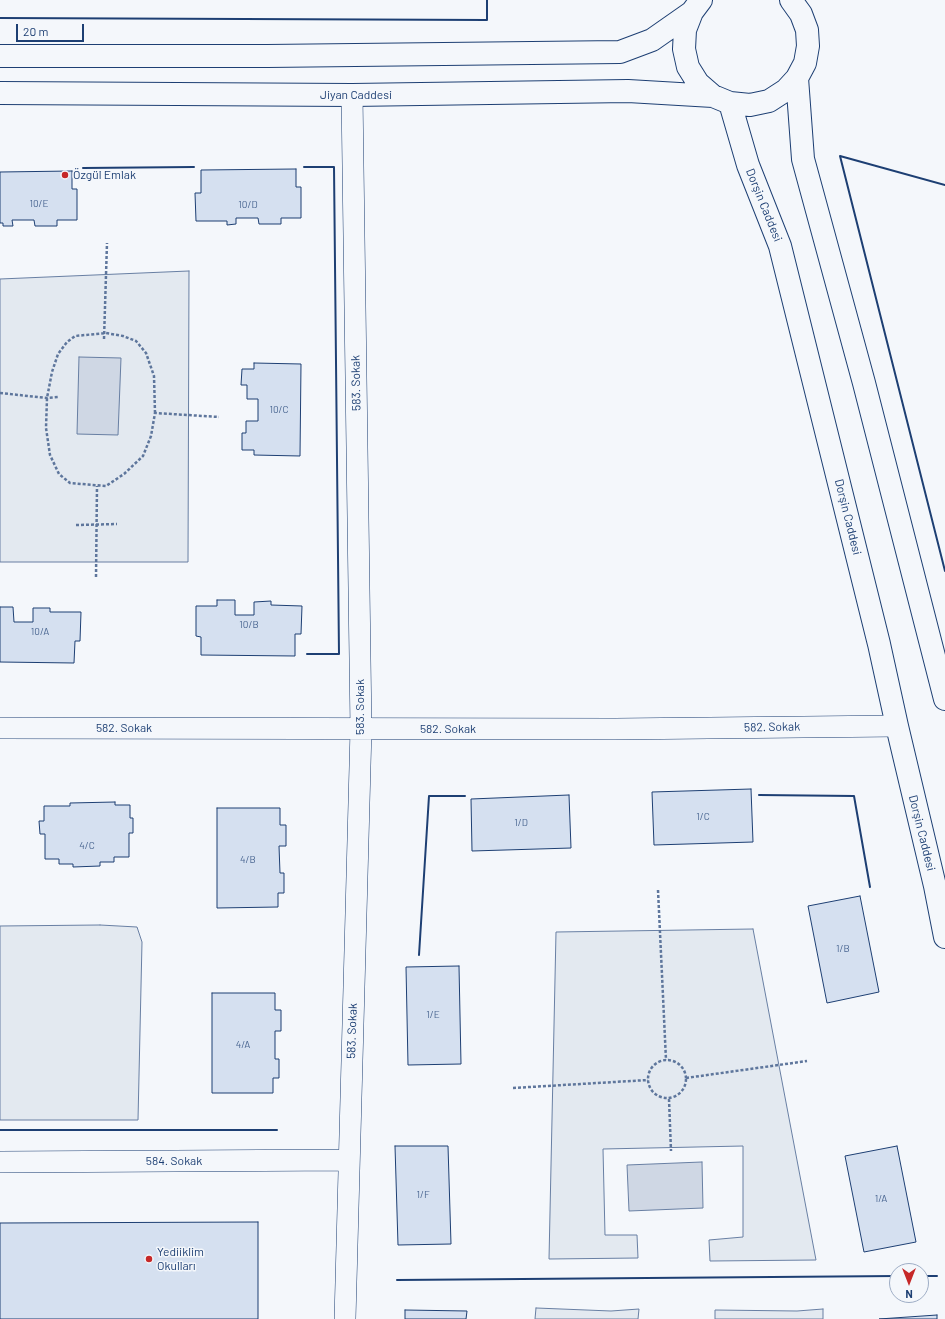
<!DOCTYPE html>
<html>
<head>
<meta charset="utf-8">
<style>
	body { margin:0 }
	#map { position:relative; width:945px; height:1319px; overflow:hidden; background:#f4f7fb; font-family:Barlow,sans-serif }
	canvas { display:block }
	.north { position:absolute; left:889px; top:1263px; width:40px; height:40px; box-sizing:border-box; background:#f4f7fb; border:1px solid #9eadc5; border-radius:50%; rotate:180deg; font-size:11px; font-weight:700; line-height:16px; text-align:center; color:#1d3f73 }
	.north::after { content:''; display:block; margin:auto; width:14px; height:18px; background:#c62828; clip-path:polygon(50% 0,100% 100%,50% 72%,0 100%) }
	.scale { position:absolute; left:16px; top:24px; width:68px; height:18px; box-sizing:border-box; border:2px solid #1d3f73; border-top:0; padding-left:5px; font-size:12px; line-height:14px; white-space:nowrap; color:#1d3f73; -webkit-text-stroke:3px #f4f7fb; paint-order:stroke }
</style>
</head>
<body>
<div id="map">
<canvas width="945" height="1319"></canvas>
<div class="north">N</div>
<div class="scale">20 m</div>
</div>
<script>
const ctx = document.querySelector('canvas').getContext('2d');
ctx.lineJoin = 'round';
function paint(path, color) {
  ctx.fillStyle = color;
  ctx.fill(path, 'evenodd');
}
function poly(rows) {
  const path = new Path2D();
  for (const r of rows) {
    if (r.length === 3) {
      path.moveTo(r[0] + r[2], r[1]);
      path.arc(r[0], r[1], r[2], 0, 2 * Math.PI);
      continue;
    }
    path.moveTo(r[0], r[1]);
    for (let i = 2; i < r.length; i += 2) path.lineTo(r[i], r[i + 1]);
  }
  return path;
}
function stroke(path, color, width, dash) {
  ctx.strokeStyle = color;
  ctx.lineWidth = width;
  ctx.lineCap = dash ? 'butt' : 'round';
  ctx.setLineDash(dash || []);
  ctx.stroke(path);
}
function write(font, color, halo, rows, align = 'center') {
  ctx.font = font + ' Barlow,sans-serif';
  ctx.lineWidth = 3;
  ctx.setLineDash([]);
  ctx.textBaseline = 'middle';
  ctx.strokeStyle = halo;
  ctx.fillStyle = color;
  for (const [text, x, y, turn = 0] of rows) {
    ctx.save();
    ctx.translate(x, y);
    ctx.rotate((+turn || 0) * Math.PI / 180);
    ctx.textAlign = isNaN(turn) ? turn : align;
    if (halo) ctx.strokeText(text, 0, 0);
    ctx.fillText(text, 0, 0);
    ctx.restore();
  }
}
const green = poly([
	[189,271,188,562,0,562,0,279,189,271],
	[100,925,137,927,142,942,138,1120,0,1120,0,926,100,925],
	[753,929,816,1260,710,1261,709,1240,743,1237,743,1146,603,1149,605,1235,637,1235,638,1258,549,1259,556,932,753,929],
	[536,1308,611,1311,639,1309,638,1319,535,1319,536,1308],
	[823,1309,823,1319,715,1319,715,1310,797,1311,823,1309]
]);
paint(green, '#e3e9f0');
stroke(green, '#687fa3', 1);
const water = poly([
	[79,357,121,358,118,435,77,434,79,357],
	[702,1162,703,1208,629,1211,627,1165,702,1162]
]);
paint(water, '#cfd7e4');
stroke(water, '#687fa3', 1);
const building = poly([
	[296,169,296,187,301,187,301,218,281,218,281,224,259,224,258,218,236,218,236,224,227,225,227,221,196,221,195,193,201,193,201,170,296,169],
	[72,171,72,189,77,189,77,220,57,220,57,226,35,226,34,220,12,220,13,226,3,226,3,223,0,223,0,172,72,171],
	[254,363,301,364,300,456,254,455,254,450,242,450,242,433,246,433,246,421,258,421,258,399,247,399,247,385,241,385,242,369,254,369,254,363],
	[217,600,235,600,235,615,254,615,254,602,271,601,271,605,302,606,301,634,295,634,295,656,201,655,201,637,196,636,196,606,217,606,217,600],
	[0,607,13,607,14,622,33,622,33,608,50,608,50,612,81,612,80,641,75,641,74,663,0,662,0,607],
	[751,789,753,842,654,845,652,792,751,789],
	[569,795,571,848,472,851,471,799,569,795],
	[115,802,115,805,130,805,130,818,133,818,133,833,129,833,129,857,114,857,114,862,100,862,100,866,73,867,73,864,59,864,59,859,45,859,45,834,40,834,39,821,44,821,44,806,70,806,70,803,115,802],
	[217,808,280,808,280,825,286,825,286,846,279,846,280,873,284,873,284,893,278,893,278,907,217,908,217,808],
	[860,896,879,992,827,1003,808,906,860,896],
	[459,966,461,1064,408,1065,406,967,459,966],
	[212,993,275,993,275,1010,281,1010,281,1031,275,1031,275,1059,279,1059,279,1078,273,1078,273,1093,212,1093,212,993],
	[395,1146,448,1146,451,1244,398,1245,395,1146],
	[897,1146,916,1242,864,1252,845,1156,897,1146],
	[258,1222,258,1319,0,1319,0,1223,258,1222],
	[405,1310,467,1311,466,1319,405,1319,405,1310],
	[937,1315,937,1319,879,1319,937,1315]
]);
paint(building, '#d5e0f0');
stroke(building, '#1d3f73', 1);
const street = poly([
	[0,728,615,729,897,726],
	[0,1162,348,1160],
	[345,1319,361,729,352,95]
]);
const secondary = poly([
	[701,0,692,12,685,30,684,49,688,67,698,83,713,96,730,103,750,105,769,101,786,90,797,78,805,63,808,46,807,30,801,14,791,0],
	[0,56,267,56,620,52,652,40,692,12],
	[797,78,803,159,864,383,945,699],
	[0,93,352,95,628,91,713,96],
	[730,103,748,165,780,246,879,644,897,726,935,886,945,937]
]);
stroke(street, '#1d3f73', 22);
stroke(secondary, '#1d3f73', 24);
stroke(poly([
	[104,339,107,243],
	[0,393,47,398,59,397],
	[155,413,154,376,146,353,136,341,123,336,106,333,75,336,67,342,58,354,52,372,47,398,46,428,50,455,59,474,70,483,106,486,124,474,143,456,151,436,155,413,219,417],
	[76,525,117,524],
	[96,577,97,486],
	[658,890,666,1060],
	[667,1079,19],
	[686,1078,807,1061],
	[513,1088,648,1080],
	[669,1099,671,1151]
]), '#5e769c', 2.5, [3, 2]);
stroke(street, '#f4f7fb', 21);
stroke(secondary, '#f4f7fb', 22);
stroke(poly([
	[0,18,487,20,487,0],
	[304,167,334,167,339,654,307,654],
	[83,168,194,167],
	[945,185,840,156,945,571],
	[759,795,854,796,870,887],
	[419,955,429,796,465,796],
	[0,1130,277,1130],
	[921,1276,937,1276],
	[397,1280,897,1276]
]), '#1d3f73', 2);
for (const [x, y, r, color] of [
	[65,175,4,"#c62828"],
	[149,1259,4,"#c62828"]
]) {
  const dot = new Path2D();
  dot.arc(x, y, r, 0, 2 * Math.PI);
  ctx.fillStyle = color;
  ctx.fill(dot);
  stroke(dot, '#f4f7fb', 1.5);
}
write('10px', '#4b6792', null, [
	["10/E",39,204],
	["10/D",248,205],
	["10/C",279,410],
	["10/B",249,625],
	["10/A",40,632],
	["1/C",703,817],
	["1/D",521,823],
	["4/C",87,846],
	["4/B",248,860],
	["1/B",843,949],
	["1/E",433,1015],
	["4/A",243,1045],
	["1/F",423,1195],
	["1/A",881,1199]
]);
write('12px', '#1d3f73', '#f4f7fb', [
	["Jiyan Caddesi",356,95],
	["Dorşin Caddesi",764,205,68],
	["583. Sokak",356,383,-91],
	["Dorşin Caddesi",848,517,76],
	["583. Sokak",360,707,-90],
	["582. Sokak",772,727,-1],
	["582. Sokak",124,728],
	["582. Sokak",448,729],
	["Dorşin Caddesi",922,833,76],
	["583. Sokak",352,1031,-88],
	["584. Sokak",174,1161]
]);
write('12px', '#1d3f73', '#f4f7fb', [
	["Özgül Emlak",73,175],
	["Yediiklim",157,1252],
	["Okulları",157,1266]
], 'left');
</script>
</body>
</html>
